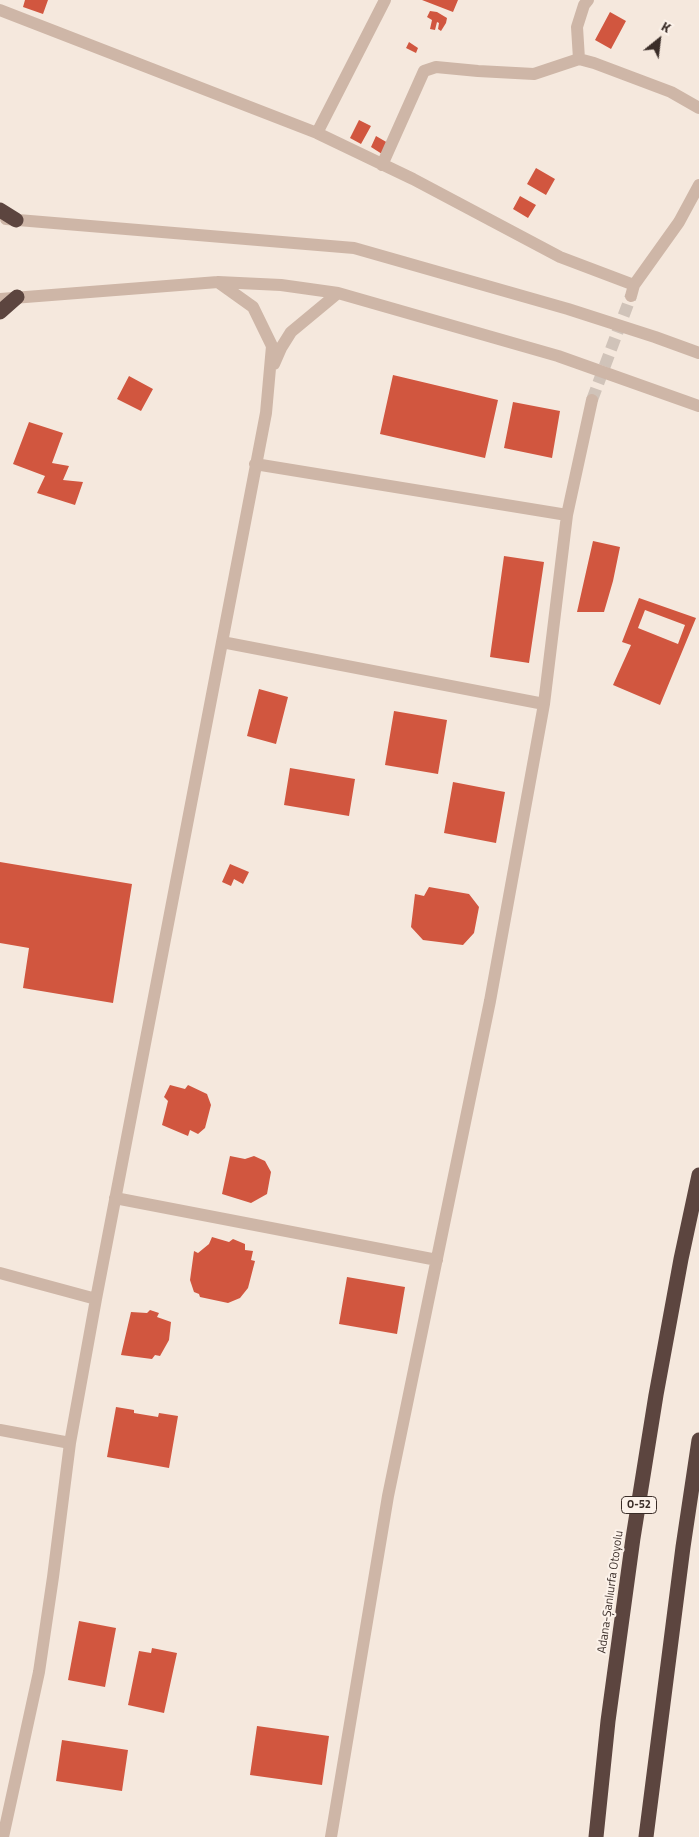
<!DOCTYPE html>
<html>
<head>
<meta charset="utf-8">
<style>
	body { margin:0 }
	#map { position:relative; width:699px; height:1837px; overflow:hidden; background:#f5e8dd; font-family:"Titillium Web",sans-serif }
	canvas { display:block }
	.north { position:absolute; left:634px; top:15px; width:50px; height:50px; -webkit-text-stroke:4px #fcf2ea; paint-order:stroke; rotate:29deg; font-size:14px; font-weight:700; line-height:20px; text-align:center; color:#3a2d28 }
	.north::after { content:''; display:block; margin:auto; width:18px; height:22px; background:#3a2d28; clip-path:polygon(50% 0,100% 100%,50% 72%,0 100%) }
</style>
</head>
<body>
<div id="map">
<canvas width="699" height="1837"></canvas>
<div class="north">K</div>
</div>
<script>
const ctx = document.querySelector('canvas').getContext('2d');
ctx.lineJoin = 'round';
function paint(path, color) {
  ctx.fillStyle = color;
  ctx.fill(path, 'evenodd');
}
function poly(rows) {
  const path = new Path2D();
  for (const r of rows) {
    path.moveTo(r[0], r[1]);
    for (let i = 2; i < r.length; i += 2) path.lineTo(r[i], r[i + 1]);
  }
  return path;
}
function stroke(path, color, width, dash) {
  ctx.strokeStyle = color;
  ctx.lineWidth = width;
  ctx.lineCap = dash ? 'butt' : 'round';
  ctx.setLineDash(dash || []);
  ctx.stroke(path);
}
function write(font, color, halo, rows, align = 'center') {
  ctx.font = font + ' "Titillium Web",sans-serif';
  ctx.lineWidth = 4;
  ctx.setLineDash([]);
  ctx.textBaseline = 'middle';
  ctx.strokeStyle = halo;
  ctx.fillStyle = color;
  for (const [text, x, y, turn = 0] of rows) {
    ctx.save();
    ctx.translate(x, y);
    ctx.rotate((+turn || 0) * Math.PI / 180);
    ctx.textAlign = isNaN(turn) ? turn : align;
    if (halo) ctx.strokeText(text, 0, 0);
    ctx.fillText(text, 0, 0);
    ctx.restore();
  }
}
paint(poly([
	[25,0,48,0,43,14,23,7],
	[422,0,458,0,453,12],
	[430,11,437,12,447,18,446,23,441,31,438,29,439,23,437,22,435,30,430,29,432,20,427,17],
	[610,12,626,21,611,49,595,40],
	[409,42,418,48,416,53,406,48],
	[359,120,371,126,361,144,350,138],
	[376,136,388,143,382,154,371,147],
	[536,168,555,179,546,195,527,184],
	[520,196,536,205,528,218,513,209],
	[393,375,498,400,485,458,380,434],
	[129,376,153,389,141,411,117,399],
	[513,402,560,411,552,458,504,448],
	[29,422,63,433,52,463,69,466,63,480,83,482,75,505,37,493,45,476,13,464],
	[593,541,620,547,613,581,604,612,577,612],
	[504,556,544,562,529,663,490,657],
	[639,598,696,618,660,705,613,685,631,645,622,642],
	[645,610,685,625,678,644,638,628],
	[259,689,288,697,276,744,247,736],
	[394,711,447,720,438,774,385,765],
	[290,768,355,779,349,816,284,805],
	[453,782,505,792,496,843,444,833],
	[0,862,132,884,113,1003,23,988,29,948,0,943],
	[230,864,249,872,243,884,234,879,231,886,222,882],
	[429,887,469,894,479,907,474,933,463,945,423,940,411,927,415,894,424,896],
	[170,1085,185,1089,188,1085,207,1094,211,1105,205,1128,198,1134,190,1130,188,1136,162,1125,168,1101,164,1097],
	[230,1156,245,1159,254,1156,265,1161,271,1172,267,1194,251,1203,222,1194],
	[212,1237,229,1242,233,1239,245,1244,245,1250,253,1251,251,1260,255,1261,248,1288,240,1298,228,1303,200,1297,199,1294,194,1292,190,1280,194,1251,198,1253,209,1244],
	[347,1277,405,1287,397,1334,339,1324],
	[150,1310,159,1313,157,1317,171,1322,169,1340,160,1356,155,1355,152,1359,121,1355,131,1312,147,1313],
	[116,1407,134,1410,134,1413,158,1417,159,1413,178,1416,169,1468,107,1457],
	[79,1621,116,1628,105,1687,68,1680],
	[152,1648,177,1653,164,1713,128,1705,139,1651,151,1653],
	[257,1726,329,1736,322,1785,250,1775],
	[62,1740,128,1750,122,1791,56,1781]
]), '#d1563f');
stroke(poly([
	[592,400,631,296]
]), '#d0c3b9', 12, [12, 6]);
stroke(poly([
	[0,10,317,133,413,179,560,257,634,285],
	[579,59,577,27,584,5,588,0],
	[317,133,385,0],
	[382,165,424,71,436,67,478,71,534,74,579,59,594,63,671,92,699,108],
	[6,219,354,248,568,309,655,337,699,353],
	[631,296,634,285,679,222,699,185],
	[0,299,218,282,281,285,338,293,558,356,699,406],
	[274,364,281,348,291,332,338,293],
	[255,464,567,515],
	[222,642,544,704],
	[115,1198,437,1260],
	[0,1273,96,1299],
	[0,1430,70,1443],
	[3,1837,39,1672,53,1577,70,1443,96,1299,266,413,272,346,253,307,218,282],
	[331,1837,388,1496,490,1001,544,704,567,515,592,400]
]), '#ceb6a7', 12);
stroke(poly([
	[0,210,16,220],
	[0,312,17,297],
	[596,1837,608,1721,633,1538,656,1395,681,1259,699,1175],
	[646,1837,683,1547,699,1440]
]), '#5c453f', 15);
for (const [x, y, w] of [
	[639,1505,35]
]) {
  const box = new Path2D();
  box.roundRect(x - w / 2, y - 8.5, w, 17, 4);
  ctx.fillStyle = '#fcf2ea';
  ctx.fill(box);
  stroke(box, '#3a2d28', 1);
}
write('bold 11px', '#3a2d28', null, [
	["O-52",639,1505]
]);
write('12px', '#3a2d28', '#fcf2ea', [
	["Adana-Şanlıurfa Otoyolu",611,1592,-82]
]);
</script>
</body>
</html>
